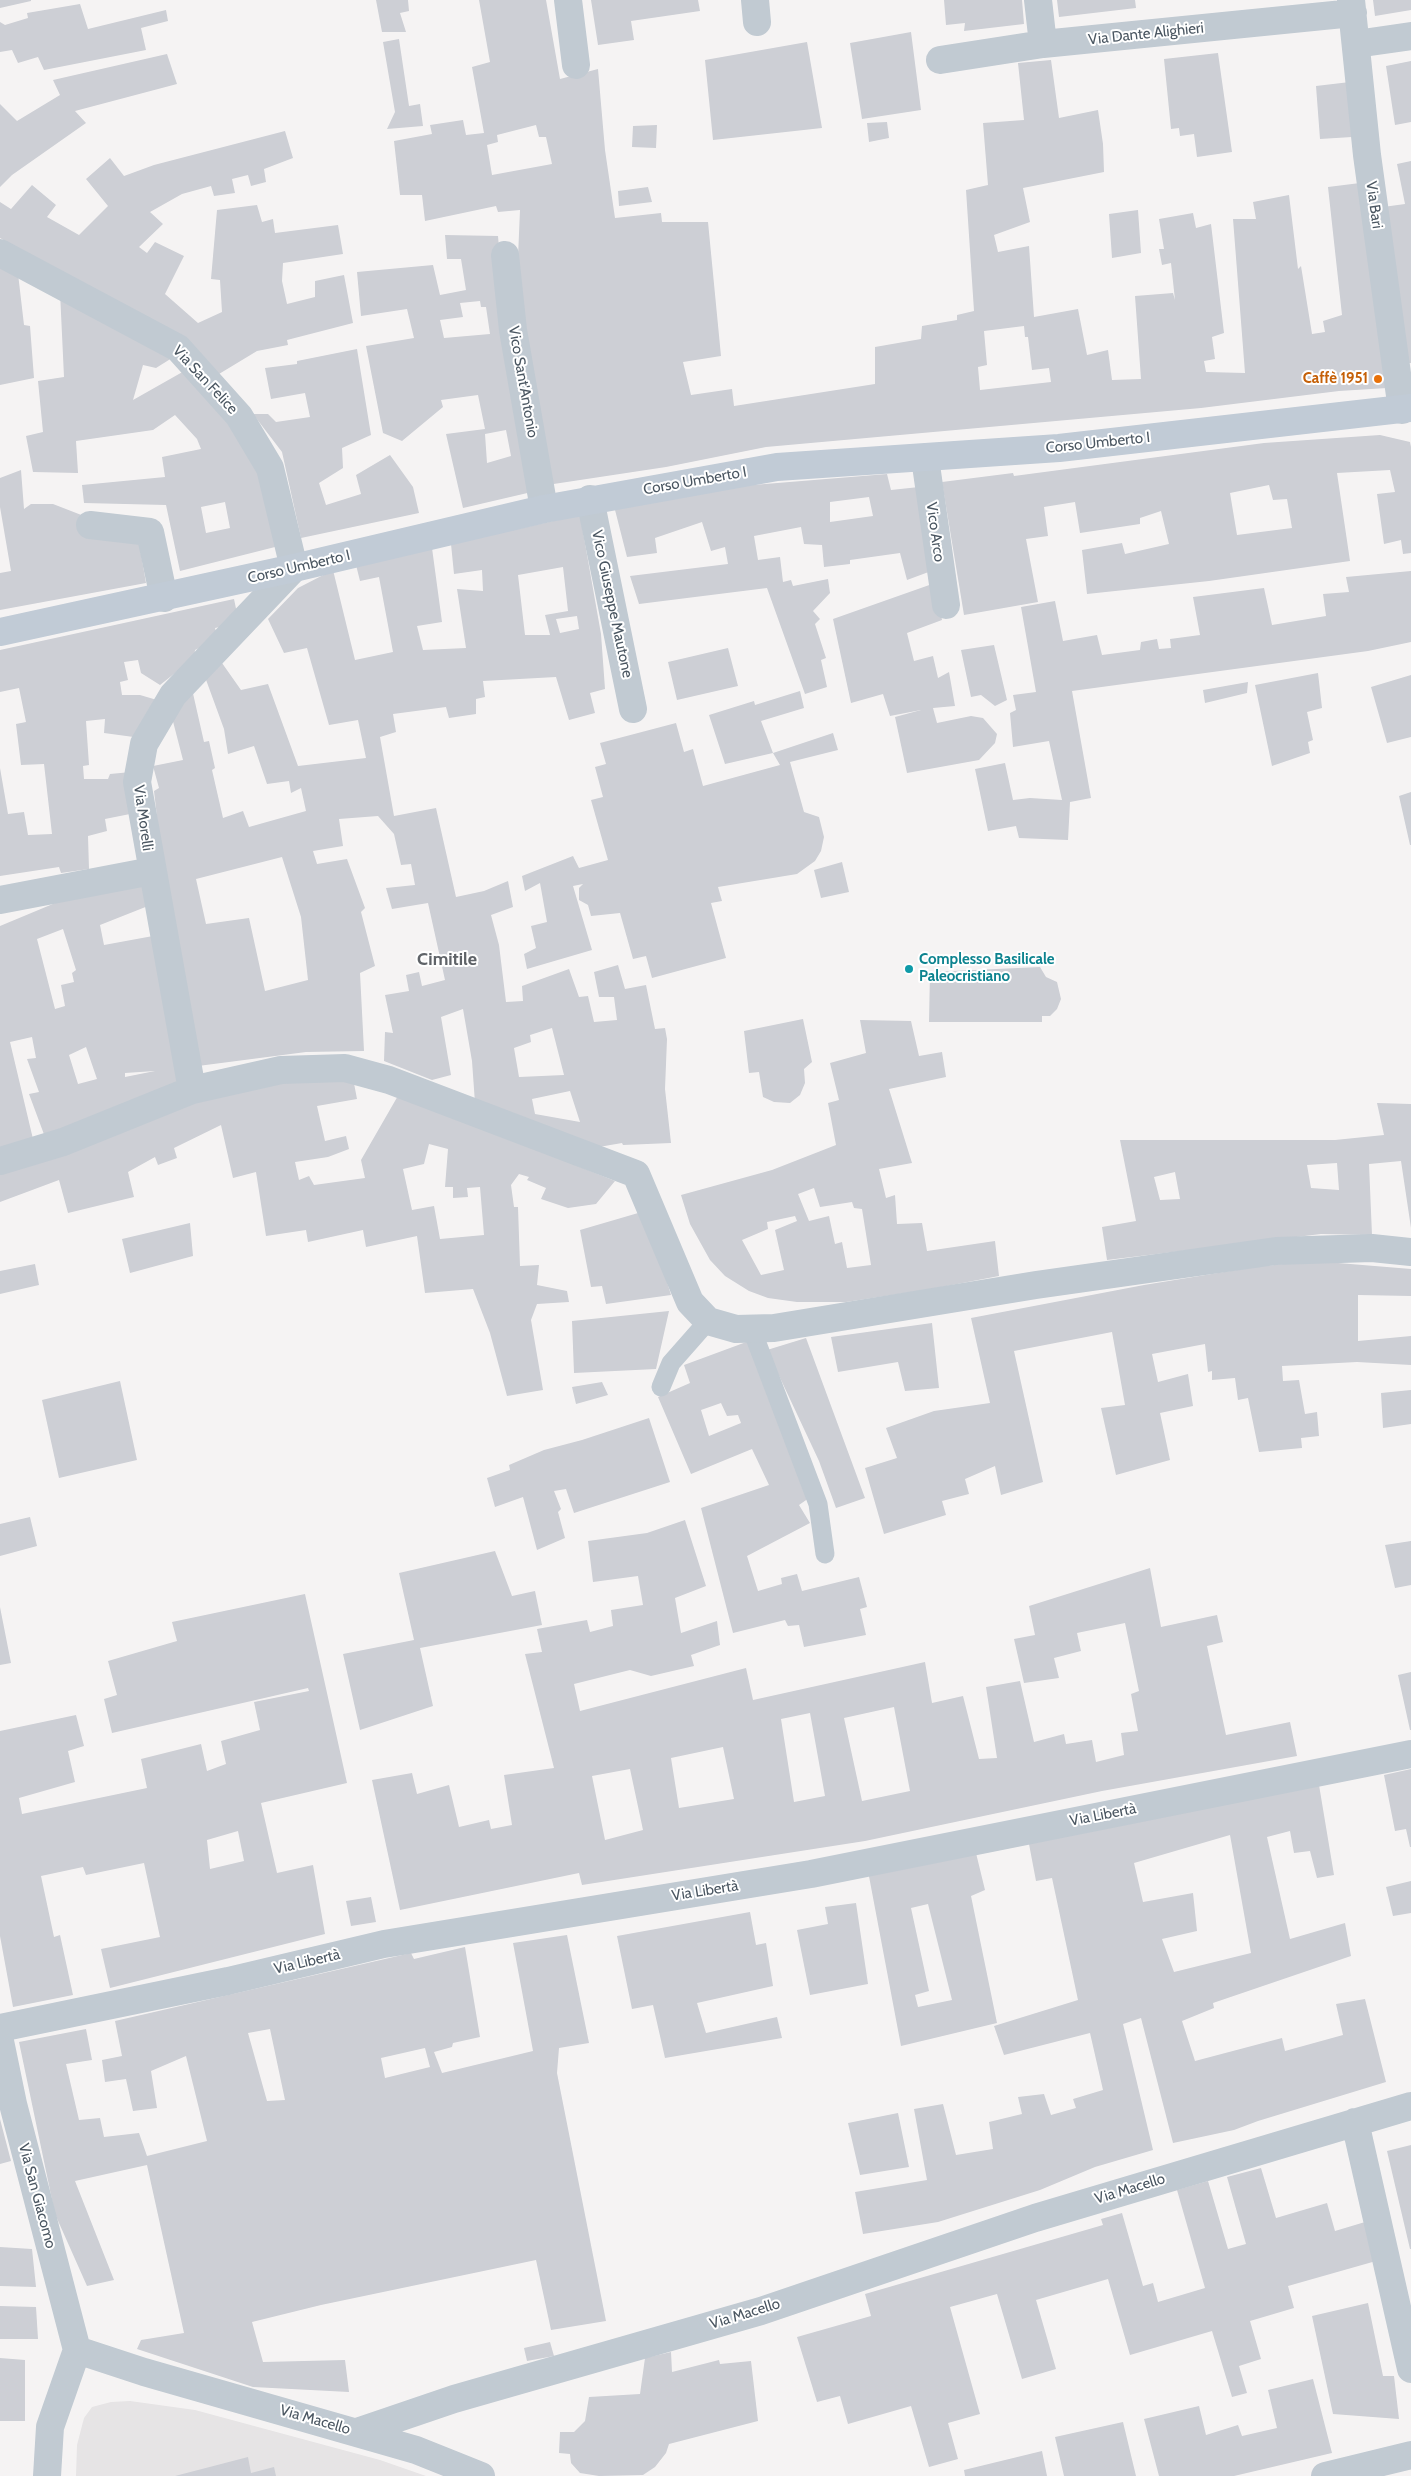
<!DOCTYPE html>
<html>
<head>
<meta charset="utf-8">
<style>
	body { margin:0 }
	canvas { display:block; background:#f5f3f3 }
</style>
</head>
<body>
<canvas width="1411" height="2476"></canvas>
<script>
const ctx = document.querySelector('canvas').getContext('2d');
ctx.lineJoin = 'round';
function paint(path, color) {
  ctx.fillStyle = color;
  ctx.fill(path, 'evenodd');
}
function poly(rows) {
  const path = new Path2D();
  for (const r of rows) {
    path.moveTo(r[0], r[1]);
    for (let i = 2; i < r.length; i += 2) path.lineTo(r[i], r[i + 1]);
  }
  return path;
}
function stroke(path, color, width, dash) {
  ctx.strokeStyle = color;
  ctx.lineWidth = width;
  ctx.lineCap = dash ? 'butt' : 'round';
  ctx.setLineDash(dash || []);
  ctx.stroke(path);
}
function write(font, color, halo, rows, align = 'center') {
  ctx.font = font + ' Cabin,sans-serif';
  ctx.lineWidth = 4;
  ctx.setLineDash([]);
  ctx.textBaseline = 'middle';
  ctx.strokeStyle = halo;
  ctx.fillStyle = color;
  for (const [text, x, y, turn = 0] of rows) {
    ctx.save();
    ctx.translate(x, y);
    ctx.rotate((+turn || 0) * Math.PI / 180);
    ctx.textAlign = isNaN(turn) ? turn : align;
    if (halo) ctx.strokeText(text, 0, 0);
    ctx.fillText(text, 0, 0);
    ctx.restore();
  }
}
paint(poly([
	[130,2401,195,2410,380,2460,426,2476,76,2476,77,2445,84,2418,92,2407,111,2402]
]), '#e6e4e5');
paint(poly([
	[0,0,31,0,31,1,0,8],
	[376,0,408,0,409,11,400,13,406,32,382,32],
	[479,0,546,0,560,79,598,69,605,150,615,218,661,213,662,222,708,222,721,356,683,362,691,395,732,389,734,406,875,384,875,347,921,339,922,326,957,320,957,315,974,311,966,190,988,185,983,123,1024,120,1018,63,1051,60,1059,118,1098,110,1103,144,1104,172,1023,188,1030,222,994,235,998,252,1029,246,1034,317,1078,309,1087,355,1108,350,1112,380,1141,379,1135,296,1173,293,1175,300,1171,263,1162,265,1159,249,1164,249,1159,219,1193,213,1196,228,1211,224,1224,333,1212,337,1215,359,1204,361,1206,372,1245,373,1233,219,1256,219,1253,202,1289,195,1298,269,1301,266,1312,334,1325,332,1323,321,1342,315,1328,187,1360,183,1387,388,1339,391,1201,408,766,447,666,467,547,485,528,368,518,257,520,210,498,212,496,206,425,221,422,195,400,195,394,141,432,134,430,125,463,120,466,135,484,133,472,67,490,62],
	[536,125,539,137,546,137,552,164,492,175,487,145,498,142,497,135],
	[1024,326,1025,337,1028,337,1032,370,1049,368,1051,382,980,390,978,367,987,365,984,331],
	[591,0,698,0,700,11,631,21,634,40,598,45],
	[944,0,1022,0,1024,24,964,31,965,23,946,25],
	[1057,0,1135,0,1136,8,1059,17],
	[1373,0,1411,0,1411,10,1375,16],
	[80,4,88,29,166,10,168,21,141,28,146,50,44,70,38,57,18,63,12,50,0,52,0,22,5,25,28,18,27,13],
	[911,32,921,110,862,119,850,43],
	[399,39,409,106,420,104,423,126,387,129,395,112,383,42],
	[807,42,822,128,713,140,705,60],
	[1218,53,1232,152,1197,157,1194,134,1180,136,1179,128,1171,129,1164,59],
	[167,54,177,84,75,111,86,123,12,175,0,187,0,104,17,121,60,95,53,80],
	[1411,61,1411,122,1395,125,1386,66],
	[1350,82,1352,137,1320,139,1316,86],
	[887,122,889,138,869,142,867,123],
	[657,125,656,148,632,147,633,126],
	[285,131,293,158,264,169,266,182,251,186,248,175,232,179,235,193,214,196,211,186,182,194,150,212,163,224,139,247,147,253,155,242,184,256,165,294,198,323,222,312,220,280,211,279,217,210,257,205,262,222,273,219,275,233,338,225,343,254,283,263,282,281,287,304,315,297,315,281,344,275,353,323,287,340,288,345,257,351,219,374,117,303,0,238,0,202,11,209,32,185,56,205,47,217,79,235,108,206,86,179,110,158,124,176,154,165],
	[1411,161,1411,363,1407,363,1383,207,1405,204,1397,164],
	[648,187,652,202,619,206,618,191],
	[1138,210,1141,253,1112,258,1109,214],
	[445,235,498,236,506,329,536,491,463,508,446,434,485,429,478,395,441,400,443,407,402,441,383,433,366,346,414,338,407,309,361,316,357,272,433,265,440,295,466,290,461,259,447,259],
	[480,301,481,307,486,307,490,334,444,338,440,320,463,317,460,303],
	[506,430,511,456,487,463,485,434],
	[0,260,17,265,24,325,30,326,34,378,0,385],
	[60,292,172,358,156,368,143,365,133,400,186,370,259,459,279,546,180,571,166,505,84,503,82,485,165,477,162,457,201,449,197,439,175,415,153,430,76,441,78,473,33,472,26,436,43,432,38,381,64,377],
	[225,502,230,528,206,533,201,507],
	[357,349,371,435,342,448,343,468,319,483,326,505,361,494,356,475,390,455,413,487,419,513,301,538,282,452,253,414,268,414,276,422,310,417,305,393,271,399,265,368,297,364,297,361],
	[1380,435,1410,442,1411,447,1411,553,1403,554,1401,540,1384,544,1377,494,1395,492,1390,470,1337,473,1350,561,1209,581,1087,594,1082,550,1122,543,1125,554,1169,544,1161,511,1140,518,1140,524,1080,533,1075,502,1044,507,1048,536,1026,539,1038,602,964,615,942,482,1013,473,1014,476,1264,443],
	[1269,485,1273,500,1287,499,1292,528,1237,535,1230,493],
	[21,470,24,509,31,504,53,504,138,537,146,583,0,610,0,573,11,571,0,507,0,478],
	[887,474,891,490,919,487,934,570,907,580,900,553,850,560,850,564,824,567,822,545,804,544,801,527,754,536,758,560,780,557,783,582,791,580,793,586,828,579,830,593,813,611,820,619,815,624,826,658,821,660,827,687,805,694,767,588,639,604,630,576,728,564,725,547,711,551,702,522,655,538,657,553,627,557,614,506,680,491],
	[869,497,873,516,830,522,830,502],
	[580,515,601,634,605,689,590,693,595,713,569,720,556,677,483,681,485,697,476,699,476,714,449,718,446,707,393,714,396,732,380,737,394,816,436,808,456,897,484,891,508,881,513,907,491,915,499,945,506,1002,523,1001,522,986,569,969,579,997,588,996,594,1022,617,1020,614,997,599,997,594,972,618,965,625,989,646,985,655,1029,665,1028,667,1039,665,1089,671,1143,623,1145,622,1143,593,1148,475,1103,472,1061,463,1009,441,1017,451,1075,432,1080,384,1061,385,1032,393,1033,385,995,409,991,406,975,419,972,422,986,445,980,428,903,392,909,386,888,415,885,411,864,401,865,394,834,378,816,339,819,343,846,313,851,317,864,347,859,365,908,361,912,375,966,360,973,364,1051,306,1052,198,1066,165,885,154,791,159,788,153,766,183,760,169,706,192,689,204,742,209,741,215,768,212,770,223,818,243,811,249,827,306,811,301,788,291,793,289,781,267,784,254,746,228,754,224,729,205,677,222,663,241,690,268,684,298,766,366,758,358,720,329,725,307,648,284,653,268,619,298,588,333,570,355,660,393,652,379,577,360,581,356,565,432,548,442,622,417,626,423,650,466,648,457,589,483,591,482,570,454,574,451,544],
	[563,567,568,611,545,615,550,635,525,635,518,575],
	[577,616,579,629,560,633,556,619],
	[282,857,301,917,308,980,265,991,249,918,206,924,196,879],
	[552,1028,564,1075,519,1077,514,1048,531,1042,530,1035],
	[570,1091,580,1122,535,1114,532,1099],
	[1411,571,1411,642,1368,651,1072,691,1091,798,1070,802,1068,840,1019,838,1016,826,988,831,975,769,1005,763,1013,800,1030,798,1062,800,1049,741,1013,747,1010,713,1016,710,1013,695,1036,692,1021,607,1055,601,1063,641,1097,635,1102,655,1140,650,1141,642,1157,639,1159,649,1171,648,1170,639,1200,635,1193,597,1264,588,1272,625,1326,616,1323,594,1349,592,1346,577],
	[935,583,942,620,907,633,914,661,933,656,938,678,949,672,955,706,933,708,937,723,971,716,983,718,997,734,995,743,979,760,907,773,895,717,921,710,890,716,883,694,851,703,833,619],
	[234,599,239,623,215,628,218,639,195,650,194,658,160,685,141,673,138,660,124,662,128,680,120,682,122,695,140,695,157,700,141,738,104,733,105,719,86,721,89,765,83,766,84,779,108,779,110,774,131,772,130,814,105,819,107,831,88,836,89,869,61,873,59,867,0,876,0,768,8,814,24,812,28,835,52,834,44,764,21,765,16,724,26,722,19,688,0,692,0,650],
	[994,645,1007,700,995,706,981,695,971,697,961,650],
	[728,648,738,686,677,700,668,662],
	[1318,673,1322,708,1307,712,1313,740,1308,742,1310,753,1272,766,1255,685],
	[1411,675,1411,737,1387,743,1371,687],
	[1248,682,1247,693,1205,703,1203,690],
	[800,691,804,708,761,721,773,753,725,764,709,715,754,701,755,705],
	[676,723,684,752,693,749,703,786,780,765,773,753,833,733,838,750,790,762,804,812,819,817,824,837,821,851,815,861,797,874,718,887,722,901,711,903,726,958,652,978,646,956,633,959,620,913,591,916,588,905,579,900,579,888,583,884,573,886,592,950,527,969,524,954,536,948,531,926,547,922,540,883,525,891,522,876,573,856,579,868,608,860,591,800,603,797,595,767,606,764,600,743],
	[1411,792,1411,845,1410,845,1399,796],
	[842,862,849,892,821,898,814,870],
	[143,882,148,906,100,925,104,945,153,936,181,1080,45,1137,29,1094,39,1092,27,1059,36,1058,32,1037,10,1042,33,1139,0,1148,0,926,60,901],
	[63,929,76,970,72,973,74,982,61,985,65,1006,55,1009,37,939],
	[86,1047,97,1079,78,1084,69,1055],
	[155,1071,125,1077,125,1073],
	[1040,967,1046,977,1057,982,1061,999,1057,1009,1050,1016,1042,1016,1042,1022,929,1022,930,972],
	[803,1019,812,1062,804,1069,805,1083,800,1095,790,1103,774,1102,763,1097,759,1072,749,1073,744,1031],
	[860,1020,911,1021,919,1056,942,1052,946,1077,889,1089,912,1163,879,1169,886,1198,895,1195,897,1224,922,1223,927,1251,995,1241,999,1276,931,1289,846,1302,797,1302,768,1298,749,1291,725,1276,710,1260,690,1224,681,1195,772,1170,836,1145,828,1103,839,1100,830,1063,866,1053],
	[814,1188,820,1207,852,1202,854,1208,862,1209,871,1265,847,1268,842,1242,835,1244,829,1216,809,1221,798,1194],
	[795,1216,797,1221,775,1230,784,1270,761,1275,742,1240,768,1229,767,1222],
	[353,1078,357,1099,317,1106,325,1141,346,1136,349,1149,328,1157,295,1162,299,1180,309,1176,314,1185,365,1178,361,1160,399,1094,615,1181,596,1204,568,1208,541,1199,546,1188,527,1180,529,1177,519,1174,511,1185,514,1207,518,1207,520,1266,539,1265,537,1285,567,1291,569,1302,537,1304,531,1320,543,1390,507,1396,490,1333,473,1289,425,1293,417,1236,366,1247,363,1230,308,1242,306,1230,266,1236,256,1172,233,1178,221,1125,174,1148,177,1158,158,1165,155,1157,128,1172,134,1197,68,1213,59,1180,0,1202,0,1173,212,1093,277,1082],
	[429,1144,448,1149,445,1187,453,1187,453,1198,468,1197,467,1188,480,1187,484,1235,440,1239,434,1206,412,1210,403,1169,424,1164],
	[1377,1103,1411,1104,1411,1228,1401,1161,1369,1164,1372,1235,1321,1234,1107,1260,1102,1227,1136,1221,1120,1140,1335,1140,1384,1135],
	[1337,1163,1339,1190,1311,1188,1307,1165],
	[1175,1172,1180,1199,1160,1200,1154,1177],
	[645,1211,671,1295,606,1304,602,1286,591,1287,580,1230],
	[190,1223,193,1256,130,1273,122,1239],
	[1314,1261,1411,1269,1411,1296,1358,1295,1358,1341,1411,1336,1411,1365,1357,1362,1282,1366,1283,1381,1299,1380,1305,1414,1317,1412,1319,1436,1301,1438,1302,1448,1259,1452,1248,1398,1238,1400,1235,1378,1212,1380,1212,1371,1208,1372,1205,1344,1152,1354,1158,1382,1188,1374,1193,1406,1160,1413,1170,1460,1116,1475,1101,1408,1125,1405,1112,1332,1014,1351,1043,1482,1001,1495,995,1466,965,1479,969,1494,942,1501,946,1515,884,1534,865,1468,897,1458,886,1428,934,1411,990,1403,971,1318,1144,1285,1255,1267],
	[35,1264,39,1285,0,1294,0,1271],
	[669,1311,656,1369,574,1373,572,1321],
	[932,1323,939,1388,905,1391,898,1362,838,1372,831,1337],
	[806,1338,865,1498,836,1508,819,1461,767,1350],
	[749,1341,809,1498,799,1505,810,1523,747,1556,758,1591,782,1584,781,1578,797,1574,802,1591,859,1577,867,1607,860,1609,866,1635,804,1647,799,1625,788,1626,785,1620,733,1633,701,1508,769,1485,752,1449,691,1474,658,1397,690,1383,684,1365],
	[721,1403,727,1416,738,1415,741,1423,709,1436,701,1410],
	[120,1381,137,1460,59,1478,42,1400],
	[602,1382,608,1395,576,1404,572,1387],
	[1411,1390,1411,1424,1383,1428,1381,1393],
	[649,1418,670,1482,574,1513,566,1489,554,1491,561,1509,558,1512,565,1538,537,1550,523,1497,495,1507,487,1478,510,1470,509,1465,544,1450,582,1440],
	[30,1517,37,1546,0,1556,0,1524],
	[685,1520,706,1586,675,1598,681,1633,717,1621,720,1645,691,1655,694,1666,651,1676,630,1670,574,1684,580,1711,746,1668,753,1700,925,1662,932,1703,963,1696,979,1759,997,1758,986,1687,1020,1681,1034,1742,1064,1734,1066,1744,1092,1740,1096,1762,1124,1755,1121,1733,1138,1731,1131,1694,1139,1691,1125,1623,1077,1633,1081,1651,1054,1658,1059,1678,1024,1683,1014,1639,1035,1635,1029,1606,1150,1568,1161,1627,1217,1615,1223,1642,1207,1646,1226,1735,1290,1722,1297,1756,1102,1791,865,1841,582,1885,579,1873,400,1910,372,1780,412,1773,417,1794,449,1785,459,1827,489,1820,491,1829,512,1825,504,1775,554,1768,525,1654,542,1652,537,1629,587,1620,590,1632,613,1626,611,1610,643,1605,638,1576,593,1582,588,1541,647,1533],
	[894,1707,910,1791,862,1801,844,1718],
	[810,1713,825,1796,794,1802,781,1719],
	[723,1747,734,1799,679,1808,671,1758],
	[630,1769,643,1830,605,1840,592,1776],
	[1411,1541,1411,1585,1395,1588,1385,1545],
	[495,1551,512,1596,535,1591,542,1625,420,1648,433,1706,360,1730,343,1654,414,1640,399,1573],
	[305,1594,347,1783,261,1803,277,1873,313,1865,325,1934,110,1988,101,1949,160,1937,144,1863,86,1875,83,1867,41,1876,54,1937,60,1935,73,1995,13,2007,0,1936,0,1731,76,1715,84,1746,68,1751,75,1782,19,1798,22,1814,147,1788,141,1759,201,1744,207,1771,226,1764,221,1741,260,1730,254,1702,309,1691,308,1688,112,1733,104,1699,117,1695,108,1661,177,1641,172,1622],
	[238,1831,244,1861,210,1869,207,1840],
	[0,1607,11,1663,0,1665],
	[1411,1672,1411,1730,1410,1730,1398,1675],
	[1411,1769,1411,1847,1410,1847,1406,1829,1395,1831,1384,1775],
	[1319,1785,1334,1875,1317,1878,1310,1851,1294,1853,1290,1831,1267,1837,1290,1939,1345,1923,1351,1956,1213,2003,1214,2008,1182,2021,1195,2061,1282,2038,1285,2051,1343,2035,1336,2004,1365,1999,1386,2082,1258,2121,1234,2130,1173,2143,1141,2018,1123,2024,1153,2150,1095,2167,1040,2190,938,2222,863,2234,855,2192,927,2180,914,2109,943,2104,956,2155,993,2149,989,2122,1022,2114,1018,2097,1044,2094,1051,2115,1076,2108,1073,2099,1103,2090,1090,2033,1004,2055,994,2026,1078,2000,1052,1878,1036,1881,1029,1844],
	[1230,1835,1251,1953,1174,1972,1162,1939,1197,1931,1193,1893,1143,1902,1134,1863],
	[976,1853,985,1890,971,1896,997,2023,901,2046,868,1871],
	[928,1904,952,2000,918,2007,915,1995,929,1991,911,1908],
	[1411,1881,1411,1913,1393,1916,1386,1887],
	[371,1897,376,1922,351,1926,346,1901],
	[856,1903,868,1984,810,1995,797,1930,828,1924,825,1907],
	[750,1912,756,1945,766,1943,773,1986,697,2003,706,2033,777,2017,782,2038,665,2058,653,2005,632,2009,617,1936],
	[567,1935,589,2043,559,2048,557,2073,606,2321,551,2330,536,2260,321,2305,252,2322,263,2362,345,2360,349,2392,253,2387,137,2349,141,2340,184,2333,147,2165,75,2181,114,2280,87,2286,55,2214,19,2042,86,2029,92,2060,66,2064,79,2120,100,2118,104,2137,139,2133,147,2156,207,2141,186,2056,151,2071,157,2108,133,2111,126,2079,105,2082,102,2060,122,2056,115,2021,411,1953,414,1959,465,1947,480,2037,453,2043,452,2047,434,2052,442,2073,533,2051,513,1943],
	[270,2029,285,2100,267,2101,248,2033],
	[425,2048,430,2067,385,2078,381,2058],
	[898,2113,909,2167,860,2175,848,2123],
	[0,2119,11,2161,0,2164],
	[1411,2145,1411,2249,1410,2249,1387,2151],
	[1261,2168,1276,2218,1327,2203,1335,2231,1365,2222,1376,2261,1288,2286,1294,2308,1250,2321,1261,2359,1239,2366,1247,2393,1232,2397,1212,2331,1130,2355,1108,2279,1036,2300,1056,2369,1022,2379,997,2294,950,2307,980,2414,948,2423,958,2459,929,2467,911,2406,848,2424,840,2396,817,2402,797,2337,871,2316,865,2294,1103,2225,1101,2219,1122,2213,1143,2286,1153,2283,1158,2302,1205,2288,1177,2190,1208,2181,1228,2249,1246,2244,1227,2177],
	[0,2247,32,2249,36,2287,0,2286],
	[1368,2303,1383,2376,1394,2376,1399,2419,1333,2414,1312,2316],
	[0,2306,36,2307,38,2339,0,2339],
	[550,2342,554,2356,527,2361,524,2348],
	[671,2352,672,2372,719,2360,720,2364,751,2361,758,2421,669,2444,666,2453,655,2467,643,2475,599,2476,580,2473,571,2463,570,2454,559,2453,560,2432,574,2432,585,2421,589,2397,640,2394,645,2358],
	[0,2358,25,2360,25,2421,0,2421],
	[1313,2379,1332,2453,1234,2476,1159,2476,1144,2419,1199,2406,1206,2435,1238,2425,1242,2436,1277,2428,1268,2390],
	[1123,2422,1136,2476,1064,2476,1055,2437],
	[1042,2451,1047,2476,965,2476,964,2470],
	[248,2457,251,2473,274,2467,276,2476,175,2476]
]), '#cdcfd5');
stroke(poly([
	[752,1330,818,1504,825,1554],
	[661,1387,671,1363,708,1321]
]), '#c1cad2', 19);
stroke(poly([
	[568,0,576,65],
	[755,0,757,22],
	[1038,0,1043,44],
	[1351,0,1367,155,1402,410],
	[1356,44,1411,36],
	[940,60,1043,44,1353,13],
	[0,253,178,348,239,416,270,468,294,568,173,695,144,744,137,782,192,1090],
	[505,255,513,330,544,509],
	[925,458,946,605],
	[590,499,633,709],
	[90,525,150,532,164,598],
	[0,900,152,871],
	[0,1161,63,1142,192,1090,281,1070,345,1068,389,1080,636,1174,690,1302,708,1321,736,1329,774,1328,1036,1285,1276,1251,1372,1248,1411,1252],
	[0,2028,228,1981,384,1944,811,1874,1411,1754],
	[0,2041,13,2104,77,2350],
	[1355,2122,1411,2369],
	[77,2350,144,2372,416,2450,481,2476],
	[357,2432,454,2399,761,2311,1035,2218,1411,2106],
	[47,2476,50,2427,77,2350],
	[1325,2476,1411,2455]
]), '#c1cad2', 28);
stroke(poly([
	[0,632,294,568,544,509,777,467,1059,448,1411,408]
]), '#c1cbd6', 28);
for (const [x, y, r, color] of [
	[1378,379,5,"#e8710a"],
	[909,969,5,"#0f9aa8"]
]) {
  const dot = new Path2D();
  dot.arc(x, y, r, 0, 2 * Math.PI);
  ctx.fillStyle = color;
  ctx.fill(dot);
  stroke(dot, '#fff', 2);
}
write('15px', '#4a5661', '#fff', [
	["Via Dante Alighieri",1146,34,-6],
	["Via Bari",1374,205,82],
	["Via San Felice",205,380,47],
	["Vico Sant'Antonio",523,382,80],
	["Corso Umberto I",1098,443,-6],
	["Corso Umberto I",695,481,-10],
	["Vico Arco",935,532,82],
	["Corso Umberto I",299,567,-13],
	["Vico Giuseppe Mautone",612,604,78],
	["Via Morelli",143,818,82],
	["Via Libertà",1103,1815,-11],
	["Via Libertà",705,1891,-9],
	["Via Libertà",307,1962,-13],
	["Via Macello",1130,2189,-17],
	["Via San Giacomo",37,2196,75],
	["Via Macello",745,2314,-17],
	["Via Macello",315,2420,16]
]);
write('bold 15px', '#c56008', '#fff', [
	["Caffè 1951",1368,379]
], 'right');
write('bold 15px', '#0d838f', '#fff', [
	["Complesso Basilicale",919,960],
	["Paleocristiano",919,977]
], 'left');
write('bold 18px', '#5f6368', '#fff', [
	["Cimitile",447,960]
]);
</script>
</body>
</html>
